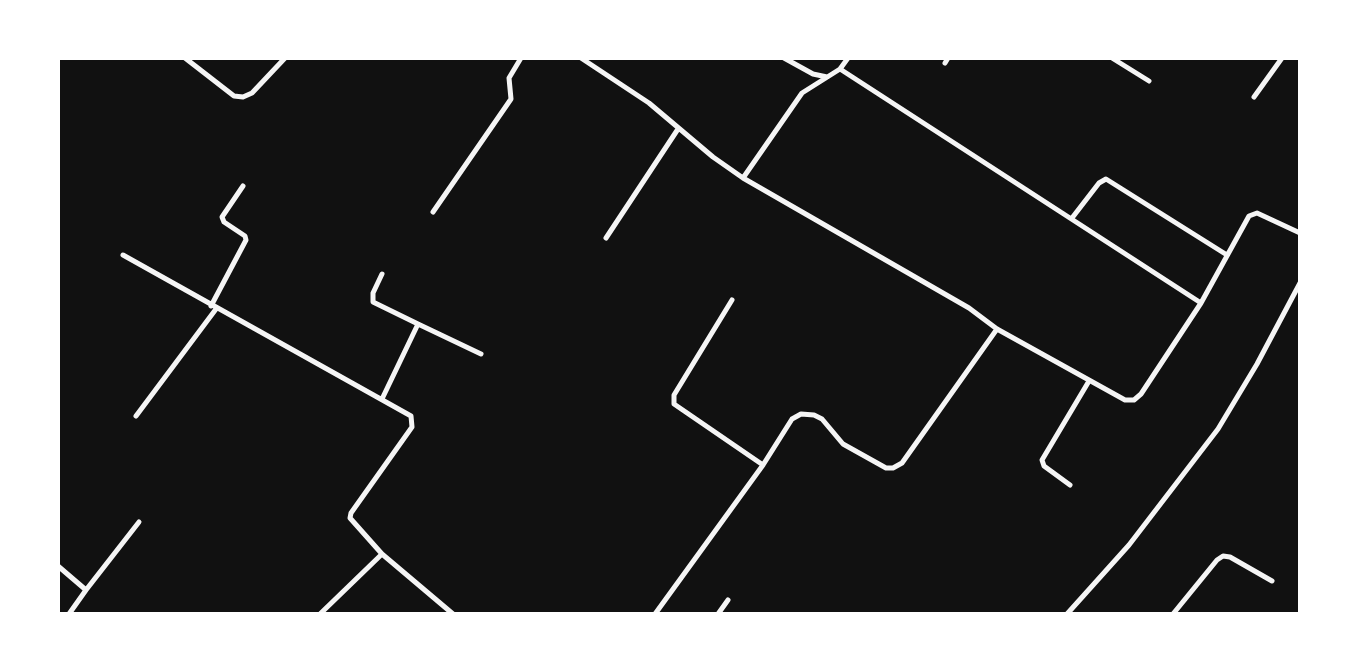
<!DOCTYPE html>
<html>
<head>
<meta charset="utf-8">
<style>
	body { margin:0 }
	#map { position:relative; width:1358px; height:672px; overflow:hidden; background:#111; font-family:"PT Sans Narrow",sans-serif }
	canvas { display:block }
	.frame { position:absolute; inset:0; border:60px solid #fff; pointer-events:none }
</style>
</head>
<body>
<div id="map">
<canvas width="1358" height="672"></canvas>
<div class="frame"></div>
</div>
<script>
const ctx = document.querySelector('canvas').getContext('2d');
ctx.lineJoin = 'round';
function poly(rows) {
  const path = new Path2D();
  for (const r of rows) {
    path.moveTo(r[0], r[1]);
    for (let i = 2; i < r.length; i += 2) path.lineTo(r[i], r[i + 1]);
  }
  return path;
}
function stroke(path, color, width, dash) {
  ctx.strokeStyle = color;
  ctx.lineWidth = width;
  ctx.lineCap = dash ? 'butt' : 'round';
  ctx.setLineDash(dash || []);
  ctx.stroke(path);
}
stroke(poly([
	[185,58,234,96,243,97,252,93,285,58],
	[581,58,649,103,713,157,743,178,969,308,997,329,1125,400,1134,400,1141,394,1201,303,1249,216,1257,213,1300,233],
	[784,58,813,74,827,77],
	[1112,58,1149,81],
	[945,63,948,58],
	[840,69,1201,303],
	[1254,97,1282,58],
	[743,178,802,93,840,69,848,58],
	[433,212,511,99,509,78,521,58],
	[1072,218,1099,183,1106,179,1227,255],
	[606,238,678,129],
	[123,255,411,416,412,427,351,513,350,518,382,554,453,614],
	[732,300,674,395,674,404,763,465],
	[211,306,246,240,245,236,224,222,222,217,243,186],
	[418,324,481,354],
	[382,399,418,324,373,302,373,293,382,274],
	[136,416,216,309],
	[1070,485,1044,466,1042,460,1089,381],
	[58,566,86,590,69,614],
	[86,590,139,522],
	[320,614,382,554],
	[655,614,763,465,792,419,801,414,814,415,822,419,843,444,886,468,893,468,902,463,997,329],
	[718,614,728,600],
	[1067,614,1129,545,1218,429,1257,364,1300,283],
	[1173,614,1217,560,1223,556,1230,557,1272,581]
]), '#f5f5f5', 5);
</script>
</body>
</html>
